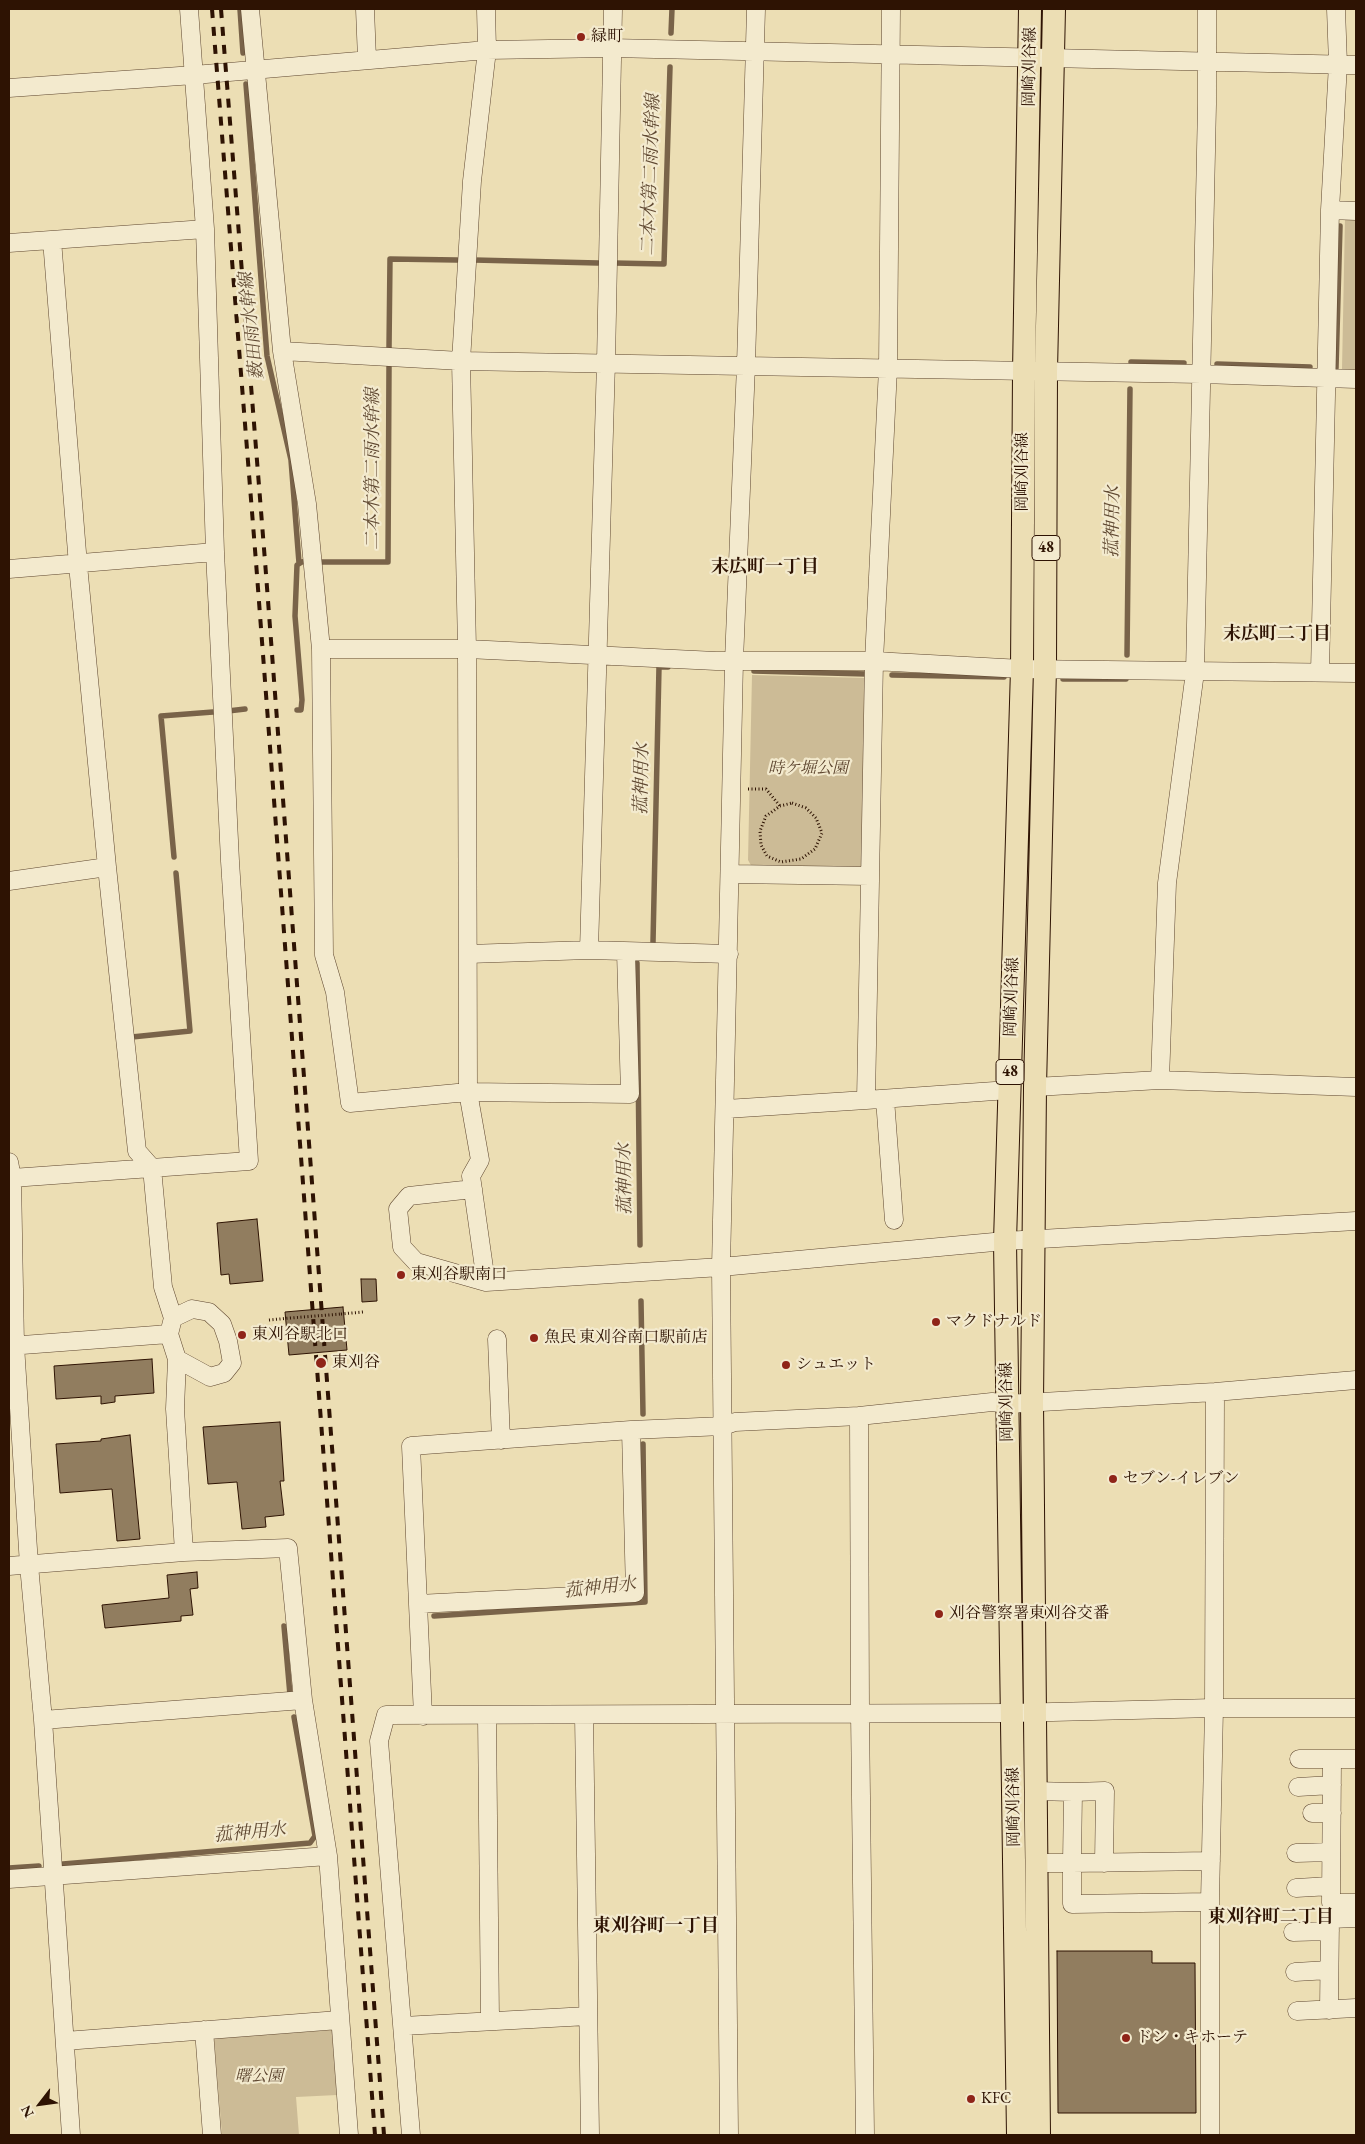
<!DOCTYPE html>
<html>
<head>
<meta charset="utf-8">
<style>
	body { margin:0 }
	#map { position:relative; width:1365px; height:2144px; overflow:hidden; background:#ecdeb4; font-family:"EB Garamond",serif }
	canvas { display:block }
	.frame { position:absolute; inset:0; border:10px solid #2e1303; pointer-events:none }
	.north { position:absolute; left:15px; top:2079px; width:50px; height:50px; -webkit-text-stroke:4px #f3eace; paint-order:stroke; rotate:240deg; font-size:14px; font-weight:700; line-height:20px; text-align:center; color:#2e1303 }
	.north::after { content:''; display:block; margin:auto; width:18px; height:22px; background:#2e1303; clip-path:polygon(50% 0,100% 100%,50% 72%,0 100%) }
</style>
</head>
<body>
<div id="map">
<canvas width="1365" height="2144"></canvas>
<div class="frame"></div>
<div class="north">N</div>
</div>
<script>
const ctx = document.querySelector('canvas').getContext('2d');
ctx.lineJoin = 'round';
function paint(path, color) {
  ctx.fillStyle = color;
  ctx.fill(path, 'evenodd');
}
function poly(rows) {
  const path = new Path2D();
  for (const r of rows) {
    path.moveTo(r[0], r[1]);
    for (let i = 2; i < r.length; i += 2) path.lineTo(r[i], r[i + 1]);
  }
  return path;
}
function stroke(path, color, width, dash) {
  ctx.strokeStyle = color;
  ctx.lineWidth = width;
  ctx.lineCap = dash ? 'butt' : 'round';
  ctx.setLineDash(dash || []);
  ctx.stroke(path);
}
function write(font, color, halo, rows, align = 'center') {
  ctx.font = font + ' "EB Garamond","Noto Serif JP",serif';
  ctx.lineWidth = 4.5;
  ctx.setLineDash([]);
  ctx.textBaseline = 'middle';
  ctx.strokeStyle = halo;
  ctx.fillStyle = color;
  for (const [text, x, y, turn = 0] of rows) {
    ctx.save();
    ctx.translate(x, y);
    ctx.rotate((+turn || 0) * Math.PI / 180);
    ctx.textAlign = isNaN(turn) ? turn : align;
    if (halo) ctx.strokeText(text, 0, 0);
    ctx.fillText(text, 0, 0);
    ctx.restore();
  }
}
paint(poly([
	[1345,218,1356,218,1356,370,1342,369],
	[752,675,866,678,865,866,857,871,753,869,748,860],
	[332,2030,337,2095,296,2097,299,2135,222,2135,214,2038]
]), '#ccbb96');
stroke(poly([
	[240,9,243,53],
	[671,33,672,9],
	[246,84,267,356,291,460,299,563],
	[474,260,598,263],
	[614,263,664,264,670,67],
	[389,348,390,259,457,260],
	[1131,362,1184,363],
	[1217,364,1310,367],
	[1336,368,1340,226],
	[319,562,388,562,389,367],
	[1127,655,1130,389],
	[754,671,866,674],
	[892,675,1004,677],
	[1063,679,1126,679],
	[297,710,301,710,302,700,295,616,297,565,302,562],
	[228,711,245,709],
	[174,857,161,716,213,712],
	[653,942,659,667,668,667],
	[637,963,640,1245],
	[132,1037,190,1031,176,873],
	[641,1301,643,1414],
	[434,1616,645,1602,643,1444],
	[284,1626,290,1695],
	[63,1864,310,1843,315,1836,294,1717],
	[9,1868,39,1866]
]), '#796349', 5.5);
const building = poly([
	[257,1219,263,1281,230,1284,229,1274,221,1275,217,1223,257,1219],
	[361,1279,376,1279,377,1301,362,1302,361,1279],
	[343,1307,347,1350,289,1355,285,1312,343,1307],
	[152,1359,154,1393,115,1396,115,1402,101,1404,101,1396,56,1399,54,1366,152,1359],
	[280,1422,284,1481,280,1481,284,1515,265,1517,266,1527,242,1529,237,1482,208,1484,203,1427,280,1422],
	[130,1435,140,1539,117,1541,112,1489,60,1493,56,1444,101,1441,101,1439,130,1435],
	[197,1572,198,1588,190,1589,193,1615,181,1616,181,1621,105,1628,102,1605,169,1598,167,1575,197,1572],
	[1057,1951,1152,1951,1152,1963,1195,1963,1196,2113,1058,2113,1057,1951]
]);
paint(building, '#917d5f');
stroke(building, '#2e1303', 1);
const minor = poly([
	[250,9,282,351,307,504,321,649,324,955,335,992,350,1103,468,1092,630,1094,626,952],
	[365,9,367,59],
	[891,9,888,368,874,661,866,1100,1009,1090],
	[9,88,194,75,487,50,611,48,1356,65],
	[1330,210,1356,211],
	[52,240,78,565,107,867,137,1151,152,1168,163,1287,173,1318,169,1334,177,1359,175,1409,184,1552],
	[9,243,205,229,189,9],
	[282,351,461,361,1201,374,1356,379],
	[9,569,215,552],
	[321,649,467,649,461,361,472,181,487,50,486,9],
	[1320,672,1330,210,1338,64,1336,9],
	[730,874,870,876],
	[9,881,107,867],
	[589,950,606,362,613,9],
	[468,954,589,950,729,954],
	[1160,1080,1167,883,1195,672,1207,104,1207,9],
	[1035,1087,1160,1080,1356,1087],
	[885,1099,894,1220],
	[726,1109,866,1100],
	[9,1162,12,1178,15,1345,29,1565,43,1720,71,2135],
	[12,1178,249,1161,230,861,215,552,205,229],
	[473,1189,409,1196,398,1209,402,1247,416,1262,486,1282,721,1267,1005,1241,1356,1221],
	[486,1282,471,1176,480,1160,468,1092,467,649,716,661,874,661,1022,669,1356,673],
	[173,1318,192,1309,209,1312,222,1324,228,1341,232,1363,224,1373,210,1377,177,1359],
	[497,1339,501,1440],
	[9,1346,169,1334],
	[859,1416,992,1402,1007,1404,1215,1392,1356,1380],
	[631,1430,635,1593,418,1604,411,1446,631,1430,723,1426,735,1422,859,1416,860,1713,865,2135],
	[9,1566,184,1552,288,1548,303,1700,328,1856,349,2135],
	[418,1604,423,1716],
	[584,1715,590,2135],
	[487,1716,490,2021],
	[43,1720,303,1700],
	[1299,1759,1332,1759],
	[1356,1759,1332,1759,1331,1903,1356,1903],
	[1298,1787,1332,1785],
	[1035,1791,1073,1792,1072,1863,1211,1861],
	[1073,1792,1105,1791,1104,1863],
	[1312,1813,1332,1813],
	[1296,1853,1331,1852],
	[1035,1863,1072,1863,1072,1904,1210,1902],
	[9,1879,328,1856],
	[1296,1888,1331,1886],
	[1293,1932,1330,1931],
	[1295,1972,1329,1970],
	[1329,2010,1330,1919,1356,1918],
	[1297,2011,1356,2008],
	[403,2026,588,2016],
	[204,2030,212,2135],
	[65,2041,339,2020],
	[411,2135,379,1741,386,1715,1012,1713,1214,1708,1356,1708],
	[729,2135,721,1267,734,661,746,365,756,9],
	[1210,2135,1210,1902,1214,1708,1215,1392]
]);
const major = poly([
	[1018,2135,1005,1241,1022,669,1024,372,1030,9],
	[1039,2135,1032,1402,1035,1087,1045,668,1046,371,1054,9]
]);
stroke(minor, '#5e462f', 19);
stroke(major, '#2e1303', 24);
stroke(poly([
	[748,789,766,789,780,806],
	[792,803,806,808,816,818,822,833,815,849,801,859,781,862,767,856,761,845,760,831,766,816,780,806,792,803],
	[341,1314,363,1312],
	[269,1320,290,1318]
]), '#2e1303', 3, [1, 2.5]);
stroke(minor, '#f3eace', 18);
stroke(major, '#ecdeb4', 22);
stroke(poly([
	[212,9,256,562,375,2135],
	[221,9,265,561,384,2135]
]), '#2e1303', 4, [9, 9]);
stroke(poly([
	[290,1318,341,1314]
]), '#2e1303', 3, [1, 2.5]);
for (const [x, y, r, color] of [
	[581,37,5,"#8f2418"],
	[401,1275,5,"#8f2418"],
	[936,1322,5,"#8f2418"],
	[242,1335,5,"#8f2418"],
	[534,1338,5,"#8f2418"],
	[321,1363,6,"#8f2418"],
	[786,1365,5,"#8f2418"],
	[1113,1479,5,"#8f2418"],
	[939,1614,5,"#8f2418"],
	[1126,2038,5,"#8f2418"],
	[971,2099,5,"#8f2418"]
]) {
  const dot = new Path2D();
  dot.arc(x, y, r, 0, 2 * Math.PI);
  ctx.fillStyle = color;
  ctx.fill(dot);
  stroke(dot, '#f3eace', 2);
}
for (const [x, y, w] of [
	[1046,548,28],
	[1010,1072,28]
]) {
  const box = new Path2D();
  box.roundRect(x - w / 2, y - 12.5, w, 25, 4);
  ctx.fillStyle = '#f3eace';
  ctx.fill(box);
  stroke(box, '#2e1303', 1);
}
write('bold 15px', '#2e1303', null, [
	["48",1046,548],
	["48",1010,1072]
]);
write('16px', '#2e1303', '#f3eace', [
	["緑町",591,37],
	["東刈谷駅南口",411,1275],
	["マクドナルド",946,1322],
	["東刈谷駅北口",252,1335],
	["魚民 東刈谷南口駅前店",544,1338],
	["東刈谷",332,1363],
	["シュエット",796,1365],
	["セブン-イレブン",1123,1479],
	["刈谷警察署東刈谷交番",949,1614],
	["ドン・キホーテ",1136,2038],
	["KFC",981,2099]
], 'left');
write('16px', '#2e1303', '#f3eace', [
	["岡崎刈谷線",1030,67,-89],
	["岡崎刈谷線",1023,472,-90],
	["岡崎刈谷線",1012,997,-88],
	["岡崎刈谷線",1007,1402,-91],
	["岡崎刈谷線",1014,1807,-91]
]);
write('italic 16px', '#5d452f', '#f3eace', [
	["時ケ堀公園",808,769],
	["曙公園",259,2077]
]);
write('italic 18px', '#604932', '#f3eace', [
	["二本木第二雨水幹線",651,175,-88],
	["薮田雨水幹線",252,326,-96],
	["二本木第二雨水幹線",373,469,-90],
	["菰神用水",1113,522,-89],
	["菰神用水",642,779,-89],
	["菰神用水",625,1179,-91],
	["菰神用水",600,1588,-6],
	["菰神用水",250,1833,-5]
]);
write('bold 18px', '#2e1303', '#f3eace', [
	["末広町一丁目",765,567],
	["末広町二丁目",1277,634],
	["東刈谷町二丁目",1271,1917],
	["東刈谷町一丁目",656,1926]
]);
</script>
</body>
</html>
